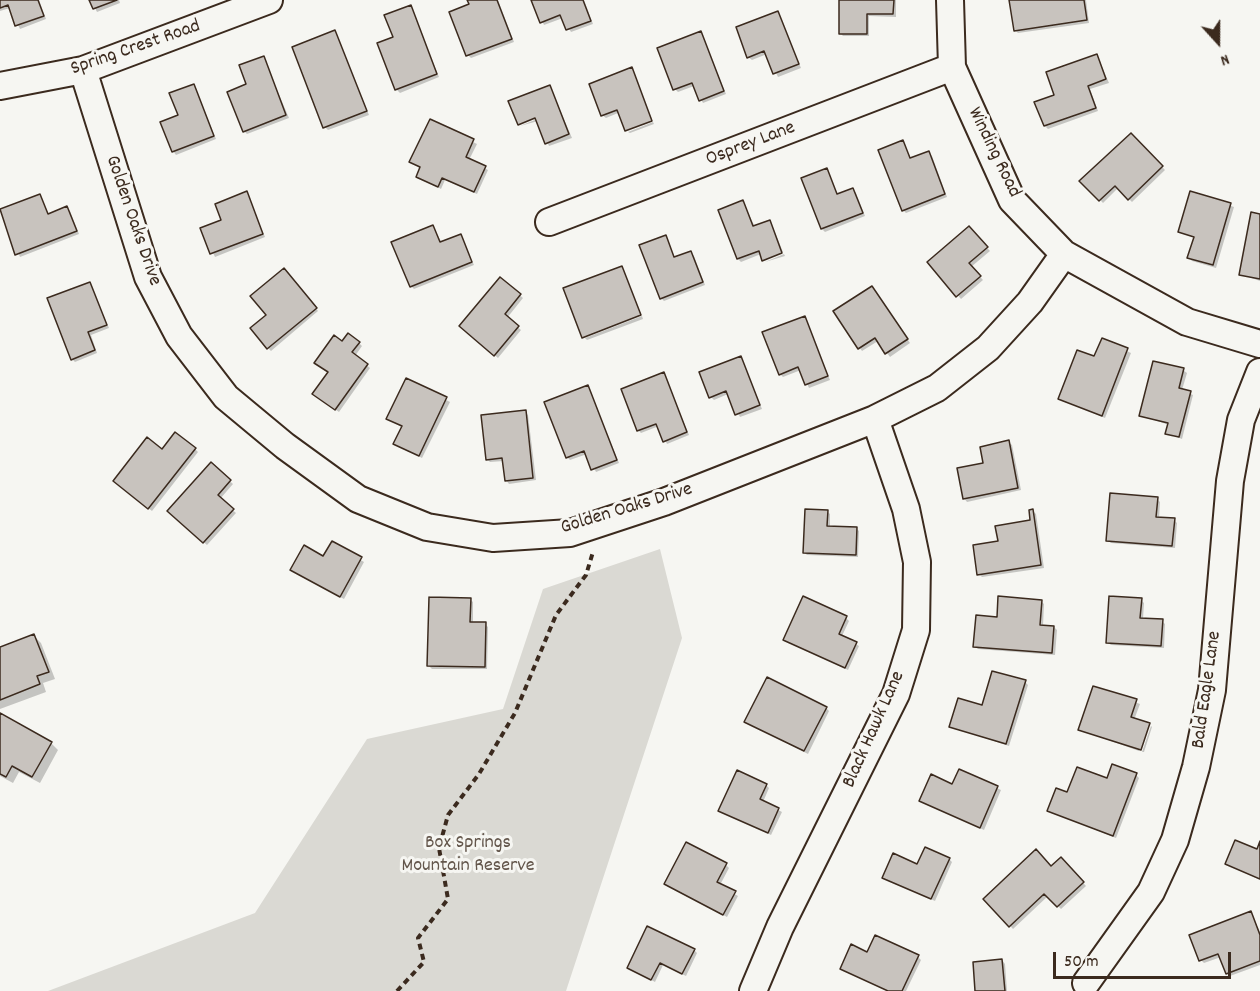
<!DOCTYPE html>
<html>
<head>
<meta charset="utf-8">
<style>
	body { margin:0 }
	#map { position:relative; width:1260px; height:991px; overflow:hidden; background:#f6f6f2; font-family:Dekko,sans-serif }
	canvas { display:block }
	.north { position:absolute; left:1188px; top:12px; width:60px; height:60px; -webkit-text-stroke:4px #f6f6f2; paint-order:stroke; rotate:159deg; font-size:16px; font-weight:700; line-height:24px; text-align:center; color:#3b2a1e }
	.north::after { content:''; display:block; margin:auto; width:21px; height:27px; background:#3b2a1e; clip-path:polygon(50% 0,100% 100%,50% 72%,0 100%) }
	.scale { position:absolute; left:1053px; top:952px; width:178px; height:27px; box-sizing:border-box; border:3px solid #3b2a1e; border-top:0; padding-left:8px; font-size:18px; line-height:21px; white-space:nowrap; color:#3b2a1e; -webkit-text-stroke:4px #f6f6f2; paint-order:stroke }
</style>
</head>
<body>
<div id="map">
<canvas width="1260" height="991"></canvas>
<div class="north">N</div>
<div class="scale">50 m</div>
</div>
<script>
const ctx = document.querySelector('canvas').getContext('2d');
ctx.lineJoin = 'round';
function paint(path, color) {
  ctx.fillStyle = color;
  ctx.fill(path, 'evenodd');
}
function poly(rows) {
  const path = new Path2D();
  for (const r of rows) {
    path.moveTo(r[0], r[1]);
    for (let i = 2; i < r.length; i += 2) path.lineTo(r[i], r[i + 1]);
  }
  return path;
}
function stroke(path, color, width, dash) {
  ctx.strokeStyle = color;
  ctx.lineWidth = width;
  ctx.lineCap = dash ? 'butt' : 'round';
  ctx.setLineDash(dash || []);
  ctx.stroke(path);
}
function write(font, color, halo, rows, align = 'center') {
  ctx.font = font + ' Dekko,sans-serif';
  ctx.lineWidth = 6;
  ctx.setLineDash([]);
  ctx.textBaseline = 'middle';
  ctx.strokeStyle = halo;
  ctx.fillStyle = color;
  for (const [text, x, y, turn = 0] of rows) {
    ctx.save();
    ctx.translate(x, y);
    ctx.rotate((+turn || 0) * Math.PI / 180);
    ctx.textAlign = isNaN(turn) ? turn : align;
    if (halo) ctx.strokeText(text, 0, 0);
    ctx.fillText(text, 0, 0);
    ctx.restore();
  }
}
paint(poly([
	[660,549,682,638,566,991,48,991,255,913,367,739,503,709,543,589]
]), '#dad9d3');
paint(poly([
	[0,0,39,0,46,19,20,29,10,8,0,11],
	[91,0,119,0,120,3,97,12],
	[469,0,498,0,514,42,471,58,468,55,471,5],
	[533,0,584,0,593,24,571,32,563,18,544,25],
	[840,0,896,0,896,17,869,16,869,36,843,36,840,33],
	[1011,0,1086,0,1089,23,1018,33,1015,30],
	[410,7,439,77,400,93,396,89,394,38],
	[778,13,801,68,778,77,767,54,752,60,748,57],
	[335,32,369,115,328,130,325,127],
	[701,33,726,94,703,103,694,86,678,92,675,89],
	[1097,55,1109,83,1090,89,1098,111,1048,129,1045,126,1056,95],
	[263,57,289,118,247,134,244,131],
	[631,69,652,119,626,129,618,113,606,118,602,115],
	[194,85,216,139,176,155,173,151,180,116],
	[550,86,572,138,549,146,538,121,520,126,542,117],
	[431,121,477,144,469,160,488,170,477,194,445,180,441,189,418,176,421,169,411,162],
	[653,122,654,124,630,133,628,132],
	[1131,135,1165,170,1132,202,1118,188,1103,203,1082,181],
	[902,142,911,159,928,153,932,156,947,197,906,213,903,210],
	[826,170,838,195,853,189,856,193,865,216,825,232,822,229],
	[1191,192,1234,207,1216,268,1192,261,1189,258,1195,238,1179,231],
	[246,193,265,237,215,257,202,229,223,221],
	[40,195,49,215,67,208,70,211,79,234,20,257,0,211],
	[743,202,755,227,769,222,772,225,783,252,763,259,761,254,741,262,738,259],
	[1260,215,1260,281,1240,274],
	[433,227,442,243,460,236,474,265,414,289,411,286],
	[969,228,990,251,971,267,983,280,961,299,929,262],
	[665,237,675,258,690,253,694,256,705,285,664,301,661,298],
	[784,254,785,256,765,262],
	[621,268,641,314,583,336],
	[287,273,318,311,271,351,268,348,268,315],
	[501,279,523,298,507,318,521,330,498,358,464,329],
	[89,283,109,328,91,335,97,353,75,362,72,359],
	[875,291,910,343,890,357,878,341,862,351,835,312],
	[642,316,643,319,587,340,585,338],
	[804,317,830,380,809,388,801,370,783,377,780,374],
	[1102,340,1131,353,1105,418,1060,398,1095,358],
	[359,343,362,346,355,356,370,368,339,412,317,397,343,344],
	[741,357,762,409,740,417,728,394,714,400,711,397],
	[1183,370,1187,373,1182,390,1193,395,1182,439,1167,433,1169,425,1140,415],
	[664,374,689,435,667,444,659,426,641,433,638,430],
	[407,380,450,402,422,458,395,444,403,428,388,419],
	[588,387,619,463,596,472,587,454,570,460,567,457],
	[525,412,528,415,536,480,509,484,506,480,504,461,490,462,487,459],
	[1008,442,1012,445,1021,490,967,502,964,498,985,464],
	[195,449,198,452,152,511,118,484,162,451],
	[211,464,233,484,220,499,236,513,207,545,169,511],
	[1157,499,1160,502,1159,519,1174,520,1177,523,1175,548,1111,543,1108,540],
	[827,511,830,514,830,527,856,528,859,531,858,557,807,555,804,552],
	[1033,511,1036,514,1044,568,982,577,979,574,999,542,1032,522],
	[332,543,364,562,344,599,295,573,324,558],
	[470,599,473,602,473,623,485,624,488,627,487,669,432,669,429,666],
	[1141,600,1144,603,1143,619,1162,621,1165,624,1164,648,1111,645,1107,642],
	[1041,601,1044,604,1043,626,1054,627,1057,630,1055,655,978,649,975,646,998,618],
	[846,618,849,621,842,636,859,646,848,670,785,639],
	[34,636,41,643,55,679,43,683,46,692,0,709,0,648],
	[1025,682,1028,685,1009,746,951,727],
	[1094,687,1140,704,1134,720,1148,724,1139,751,1080,730],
	[826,708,829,711,808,754,746,722],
	[0,715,51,743,58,750,40,783,19,772,13,783,0,776],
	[1151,726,1152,727,1144,752,1142,752],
	[960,771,1001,790,984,830,921,800,953,786],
	[1136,775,1139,778,1116,838,1049,811,1068,794,1107,780],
	[766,785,769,788,763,802,782,812,771,835,720,810],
	[1260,845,1260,880,1227,864,1258,851],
	[949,859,952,862,935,901,884,877],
	[1061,859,1086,886,1061,909,1048,896,1013,929,985,899,1052,868],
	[726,865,729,868,720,885,738,896,727,917,669,886],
	[1251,913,1260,932,1260,965,1230,976,1221,957,1204,963,1201,960],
	[694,950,697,953,686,976,663,965,655,982,629,968],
	[868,954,918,957,921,960,906,991,887,991,842,969],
	[1002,960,1005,964,1007,991,977,991]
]), '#0003');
const building = poly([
	[0,0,38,0,44,16,15,26,8,5,0,8,0,0],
	[89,0,117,0,93,9,89,0],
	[467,0,497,0,512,39,466,56,449,12,469,4,467,0],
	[531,0,583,0,591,21,566,30,560,15,540,23,531,0],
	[839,0,894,0,893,14,867,14,867,34,839,34,839,0],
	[1009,0,1084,0,1087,20,1014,31,1009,0],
	[411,5,437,74,395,90,377,43,393,37,384,15,411,5],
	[778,11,799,64,773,74,764,51,747,58,736,27,778,11],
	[335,30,367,111,323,128,292,47,335,30],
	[701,31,724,91,699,101,692,83,673,90,657,48,701,31],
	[1097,54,1106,79,1088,86,1096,108,1044,126,1034,102,1054,95,1046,72,1097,54],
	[264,56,286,115,243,132,227,92,246,84,239,65,264,56],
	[632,67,652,121,625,131,617,110,601,116,589,84,632,67],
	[194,84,214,136,172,152,160,122,178,115,169,93,194,84],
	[550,85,569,134,545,144,535,118,518,125,508,101,550,85],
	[430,119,474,139,466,157,486,166,474,192,442,178,438,187,416,177,420,167,409,162,430,119],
	[1131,133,1163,166,1128,200,1115,186,1099,201,1079,181,1131,133],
	[903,140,910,158,929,151,945,194,902,211,878,150,903,140],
	[827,168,837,194,853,188,863,213,821,229,801,178,827,168],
	[247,191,263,234,210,254,200,228,221,220,215,204,247,191],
	[1190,191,1231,203,1213,265,1187,258,1194,237,1178,232,1190,191],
	[40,194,48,214,67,206,77,231,15,255,0,209,40,194],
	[743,200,753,226,770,220,782,253,762,261,759,251,737,259,718,210,743,200],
	[1251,212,1260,214,1260,279,1239,275,1251,212],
	[433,225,440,242,461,234,472,262,410,287,391,242,433,225],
	[969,226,988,247,969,263,981,276,956,297,927,262,969,226],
	[666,235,674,257,691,251,703,282,660,299,639,245,666,235],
	[622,266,641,315,582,338,563,288,622,266],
	[284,268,317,308,267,349,250,328,266,315,250,296,284,268],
	[500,277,521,294,505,314,519,326,494,356,459,326,500,277],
	[90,282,107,325,88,332,95,350,71,360,47,298,90,282],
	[872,286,908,339,885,354,875,338,858,349,833,311,872,286],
	[805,316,828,376,805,385,798,367,779,375,762,332,805,316],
	[348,333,360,342,352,352,368,364,335,410,312,394,328,372,314,363,334,335,342,341,348,333],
	[1102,338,1128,348,1102,416,1058,399,1077,350,1094,356,1102,338],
	[741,356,760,405,735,415,726,391,709,398,699,372,741,356],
	[1153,361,1184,368,1179,388,1191,391,1179,437,1165,434,1168,423,1139,416,1153,361],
	[664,372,687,432,663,442,656,424,637,431,621,389,664,372],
	[406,378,447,397,419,456,393,444,402,426,386,419,406,378],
	[588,385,617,460,591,470,584,451,566,458,544,402,588,385],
	[526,410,533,478,505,481,502,458,486,460,481,415,526,410],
	[175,432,196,448,148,509,113,481,147,437,162,449,175,432],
	[1009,440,1018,488,963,499,957,468,983,463,980,447,1009,440],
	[211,462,231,480,218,495,234,509,203,543,167,511,211,462],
	[1110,493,1158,497,1156,517,1175,518,1172,546,1106,541,1110,493],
	[805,509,828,510,827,526,857,527,856,555,803,553,805,509],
	[1033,509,1041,565,977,575,973,545,998,541,995,526,1030,520,1029,510,1033,509],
	[332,541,362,557,340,597,290,570,304,545,323,556,332,541],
	[803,596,847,616,839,634,857,642,845,668,783,640,803,596],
	[998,596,1042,600,1040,625,1054,626,1052,653,973,647,976,615,997,617,998,596],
	[1109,596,1142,598,1140,618,1163,619,1161,646,1106,643,1109,596],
	[429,597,471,598,470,622,486,622,485,667,427,666,429,597],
	[34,634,49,672,37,676,40,684,0,700,0,647,34,634],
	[992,671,1026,680,1006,744,949,727,958,698,982,705,992,671],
	[767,677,827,707,804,751,744,722,767,677],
	[1093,686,1137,699,1131,717,1150,723,1141,750,1078,730,1093,686],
	[0,713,52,742,32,777,12,766,6,777,0,774,0,713],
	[1112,764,1137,773,1113,836,1047,811,1056,788,1067,792,1077,767,1107,778,1112,764],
	[959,769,998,786,980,828,919,801,931,774,952,784,959,769],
	[737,770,767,784,760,799,779,808,768,833,718,811,737,770],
	[1235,840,1257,849,1260,841,1260,879,1225,864,1235,840],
	[686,842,727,863,717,882,736,891,723,915,664,884,686,842],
	[925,847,950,858,931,899,882,878,893,853,917,864,925,847],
	[1036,849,1051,866,1061,857,1084,882,1057,907,1044,894,1009,927,983,899,1036,849],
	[1251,911,1260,935,1260,961,1226,974,1218,954,1199,961,1189,935,1251,911],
	[647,926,695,949,682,974,660,963,651,980,627,968,647,926],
	[875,935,919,955,902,991,888,991,840,969,851,944,867,952,875,935],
	[1002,959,1005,991,975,991,973,962,1002,959]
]);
paint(building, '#c8c3be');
stroke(building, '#3b2a1e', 1.5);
const street = poly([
	[950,0,952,67,1012,200,1064,254,1187,322,1260,344],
	[83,70,148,277,179,336,226,397,285,446,358,499,427,527,493,538,570,533,664,502,875,419,937,388,988,348,1030,302,1064,254],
	[0,86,83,70,269,0],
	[549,222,952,67],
	[1086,983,1151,892,1175,840,1196,767,1212,690,1230,481,1241,420,1260,372],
	[753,991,780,927,896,694,916,630,917,562,906,509,875,419]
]);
stroke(street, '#3b2a1e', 30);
stroke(poly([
	[397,991,424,962,418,938,448,899,439,848,448,815,479,774,515,713,556,615,586,575,593,552]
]), '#3b2a1e', 4, [6, 4.5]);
stroke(street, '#f6f6f2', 26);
write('20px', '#3b2a1e', '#f6f6f2', [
	["Spring Crest Road",136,49,-19],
	["Osprey Lane",751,145,-21],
	["Winding Road",993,153,64],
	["Golden Oaks Drive",132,221,71],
	["Golden Oaks Drive",627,510,-17],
	["Bald Eagle Lane",1208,690,-82],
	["Black Hawk Lane",875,730,-66]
]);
write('20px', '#63564b', '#f6f6f2', [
	["Box Springs",468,844],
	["Mountain Reserve",468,867]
]);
</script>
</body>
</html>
